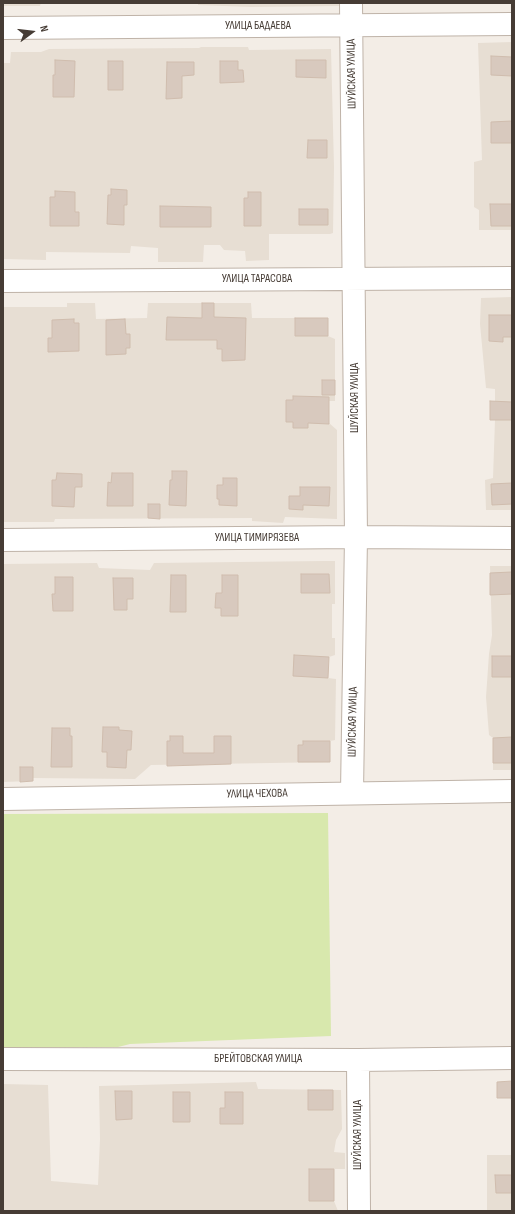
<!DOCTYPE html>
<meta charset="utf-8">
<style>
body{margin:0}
#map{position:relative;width:515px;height:1214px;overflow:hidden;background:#f3ede6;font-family:"Sofia Sans Condensed",sans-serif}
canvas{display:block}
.frame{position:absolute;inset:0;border:4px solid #463c35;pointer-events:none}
.north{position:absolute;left:12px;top:12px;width:40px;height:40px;-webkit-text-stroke:3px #fff;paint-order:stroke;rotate:75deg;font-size:11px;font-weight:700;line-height:16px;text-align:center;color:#463c35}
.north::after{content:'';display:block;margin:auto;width:14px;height:18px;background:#463c35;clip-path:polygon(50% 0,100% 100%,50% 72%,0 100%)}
</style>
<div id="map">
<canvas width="515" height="1214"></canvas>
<div class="frame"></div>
<div class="north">N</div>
</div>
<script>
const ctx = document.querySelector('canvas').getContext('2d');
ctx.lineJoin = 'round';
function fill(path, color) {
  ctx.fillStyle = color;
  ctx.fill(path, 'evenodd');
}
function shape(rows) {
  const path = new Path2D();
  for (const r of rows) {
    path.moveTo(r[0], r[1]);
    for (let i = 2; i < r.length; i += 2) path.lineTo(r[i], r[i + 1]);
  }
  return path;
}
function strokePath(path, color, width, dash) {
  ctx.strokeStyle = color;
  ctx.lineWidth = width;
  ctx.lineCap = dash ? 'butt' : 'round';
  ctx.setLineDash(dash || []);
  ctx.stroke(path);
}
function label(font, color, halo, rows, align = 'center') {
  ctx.font = font + ' "Sofia Sans Condensed",sans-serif';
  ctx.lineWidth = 4;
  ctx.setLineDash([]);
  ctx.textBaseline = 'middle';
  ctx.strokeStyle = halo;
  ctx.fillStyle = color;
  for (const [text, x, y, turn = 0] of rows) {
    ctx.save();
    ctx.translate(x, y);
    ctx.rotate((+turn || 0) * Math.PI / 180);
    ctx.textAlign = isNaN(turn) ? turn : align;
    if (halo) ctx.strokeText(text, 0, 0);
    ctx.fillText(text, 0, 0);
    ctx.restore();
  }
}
fill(shape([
 [3,3,41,3,40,6,3,6],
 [198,3,339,3,340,6,251,7,198,5],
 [512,42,512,230,479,230,479,210,474,207,474,162,482,160,478,43],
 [201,47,248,47,249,50,331,49,334,167,333,233,330,234,269,234,269,260,246,261,245,251,224,250,220,245,204,245,203,262,158,262,158,248,131,246,130,253,46,252,46,260,3,259,3,63,10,63,11,52,41,52,49,49,199,48],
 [512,297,512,510,486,510,485,480,493,478,495,420,490,401,495,401,495,389,486,388,480,324,481,298],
 [67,303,95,303,96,319,147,318,148,303,251,303,252,318,328,318,328,336,335,339,335,401,329,401,329,423,337,430,337,519,285,517,283,523,252,521,252,518,55,519,54,522,3,522,3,307,67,307],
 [324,561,335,561,335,604,332,604,332,638,335,638,335,655,329,657,328,678,336,679,335,740,330,741,330,762,151,765,135,779,33,778,33,781,3,782,3,564,97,563,99,568,150,570,154,563],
 [490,566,512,566,512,770,493,770,493,738,489,735,486,697,489,654,492,635],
 [256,1082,258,1089,341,1090,342,1129,336,1140,334,1152,345,1153,345,1169,334,1169,334,1201,338,1211,3,1211,3,1084,48,1085,51,1181,98,1185,100,1139,99,1086],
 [487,1155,512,1155,512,1211,487,1211]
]), '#e7ded3');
fill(shape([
 [328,813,331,1036,130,1044,118,1047,3,1048,3,814]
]), '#d8e8ad');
const building = shape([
 [491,56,512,57,512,76,491,75,491,56],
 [55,60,75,61,74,97,53,97,53,75,55,75,55,60],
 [296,60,326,60,326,78,296,77,296,60],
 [108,61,123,61,123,90,108,90,108,61],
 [220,61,238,61,238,70,243,70,244,82,220,83,220,61],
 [167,62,194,62,194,75,182,76,182,98,166,99,167,62],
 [512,121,512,143,491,143,491,122,512,121],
 [308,140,327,140,327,158,307,158,308,140],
 [111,189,127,190,127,205,124,205,124,225,107,224,108,195,111,195,111,189],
 [55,191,75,192,75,212,79,212,79,226,50,226,50,197,55,197,55,191],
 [248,192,261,192,261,226,244,226,244,198,248,198,248,192],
 [490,204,512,204,512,226,491,226,490,204],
 [160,206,211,207,211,227,160,227,160,206],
 [299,209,328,209,328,225,299,225,299,209],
 [202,303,214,303,214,317,246,318,245,360,222,361,222,349,217,349,217,340,166,340,167,317,202,318,202,303],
 [489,315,512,315,512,337,503,337,503,342,489,341,489,315],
 [295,318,328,318,328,336,295,336,295,318],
 [74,319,74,323,79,323,79,351,48,352,48,338,52,338,52,320,74,319],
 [125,319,126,334,130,334,130,348,126,348,126,354,106,355,106,320,125,319],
 [322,380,335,380,335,395,322,395,322,380],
 [293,396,329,397,329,424,308,423,308,428,293,428,293,422,286,422,286,400,293,400,293,396],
 [490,401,512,402,512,420,490,420,490,401],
 [172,471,187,471,186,506,169,505,170,480,172,480,172,471],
 [57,473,82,474,82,487,75,487,74,507,52,506,52,480,56,480,57,473],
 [112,473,133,473,133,506,107,506,108,482,111,483,112,473],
 [223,478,237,478,237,506,219,505,219,499,217,499,217,485,223,485,223,478],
 [512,483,512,504,492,505,491,484,512,483],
 [300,487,330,487,329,506,303,505,303,510,289,509,289,496,300,496,300,487],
 [148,504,160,504,160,519,148,518,148,504],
 [512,572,512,594,490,595,490,573,512,572],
 [301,574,329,574,330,593,301,593,301,574],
 [171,575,186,575,186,612,170,612,171,575],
 [222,575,238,575,238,616,221,616,221,608,215,608,216,593,222,593,222,575],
 [55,577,73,577,73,611,53,611,52,594,55,594,55,577],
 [113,578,133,578,133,599,127,599,127,610,114,610,113,578],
 [294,655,329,657,328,678,293,676,294,655],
 [492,656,512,656,512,677,492,677,492,656],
 [103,727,119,727,119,730,132,731,131,750,127,750,126,768,107,767,107,752,102,752,103,727],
 [52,728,70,728,70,736,72,736,72,767,51,767,52,728],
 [170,736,183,736,183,753,214,753,214,736,231,736,231,764,167,766,167,741,170,741,170,736],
 [512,737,512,763,493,763,493,738,512,737],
 [303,741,330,741,330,762,298,762,298,745,303,745,303,741],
 [20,767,33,767,33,781,20,782,20,767],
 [512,1081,512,1098,497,1098,497,1082,512,1081],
 [308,1090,333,1090,333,1110,308,1110,308,1090],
 [115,1091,132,1091,132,1119,116,1120,115,1091],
 [173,1092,190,1092,190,1122,173,1122,173,1092],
 [225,1092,243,1092,243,1124,220,1124,220,1108,225,1108,225,1092],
 [309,1169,334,1169,334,1201,309,1201,309,1169],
 [495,1175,512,1175,512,1193,496,1193,495,1175]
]);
fill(building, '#d8c9be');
strokePath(building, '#d0bdae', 1);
const minor = shape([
 [351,3,356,537,352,792],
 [3,28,512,24],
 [3,281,512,278],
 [3,540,356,537,512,538],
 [3,799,512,791],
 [3,1059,358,1060,512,1058],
 [358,1060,359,1211]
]);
strokePath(minor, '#bfb3a8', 24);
strokePath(minor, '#fff', 22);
label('12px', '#463c35', '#fff', [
 ["УЛИЦА БАДАЕВА",258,26],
 ["ШУЙСКАЯ УЛИЦА",352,74,-91],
 ["УЛИЦА ТАРАСОВА",257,279],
 ["ШУЙСКАЯ УЛИЦА",355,398,-90],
 ["УЛИЦА ТИМИРЯЗЕВА",257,538],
 ["ШУЙСКАЯ УЛИЦА",353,722,-89],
 ["УЛИЦА ЧЕХОВА",257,794,-1],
 ["БРЕЙТОВСКАЯ УЛИЦА",258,1059],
 ["ШУЙСКАЯ УЛИЦА",358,1135,-90]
]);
</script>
